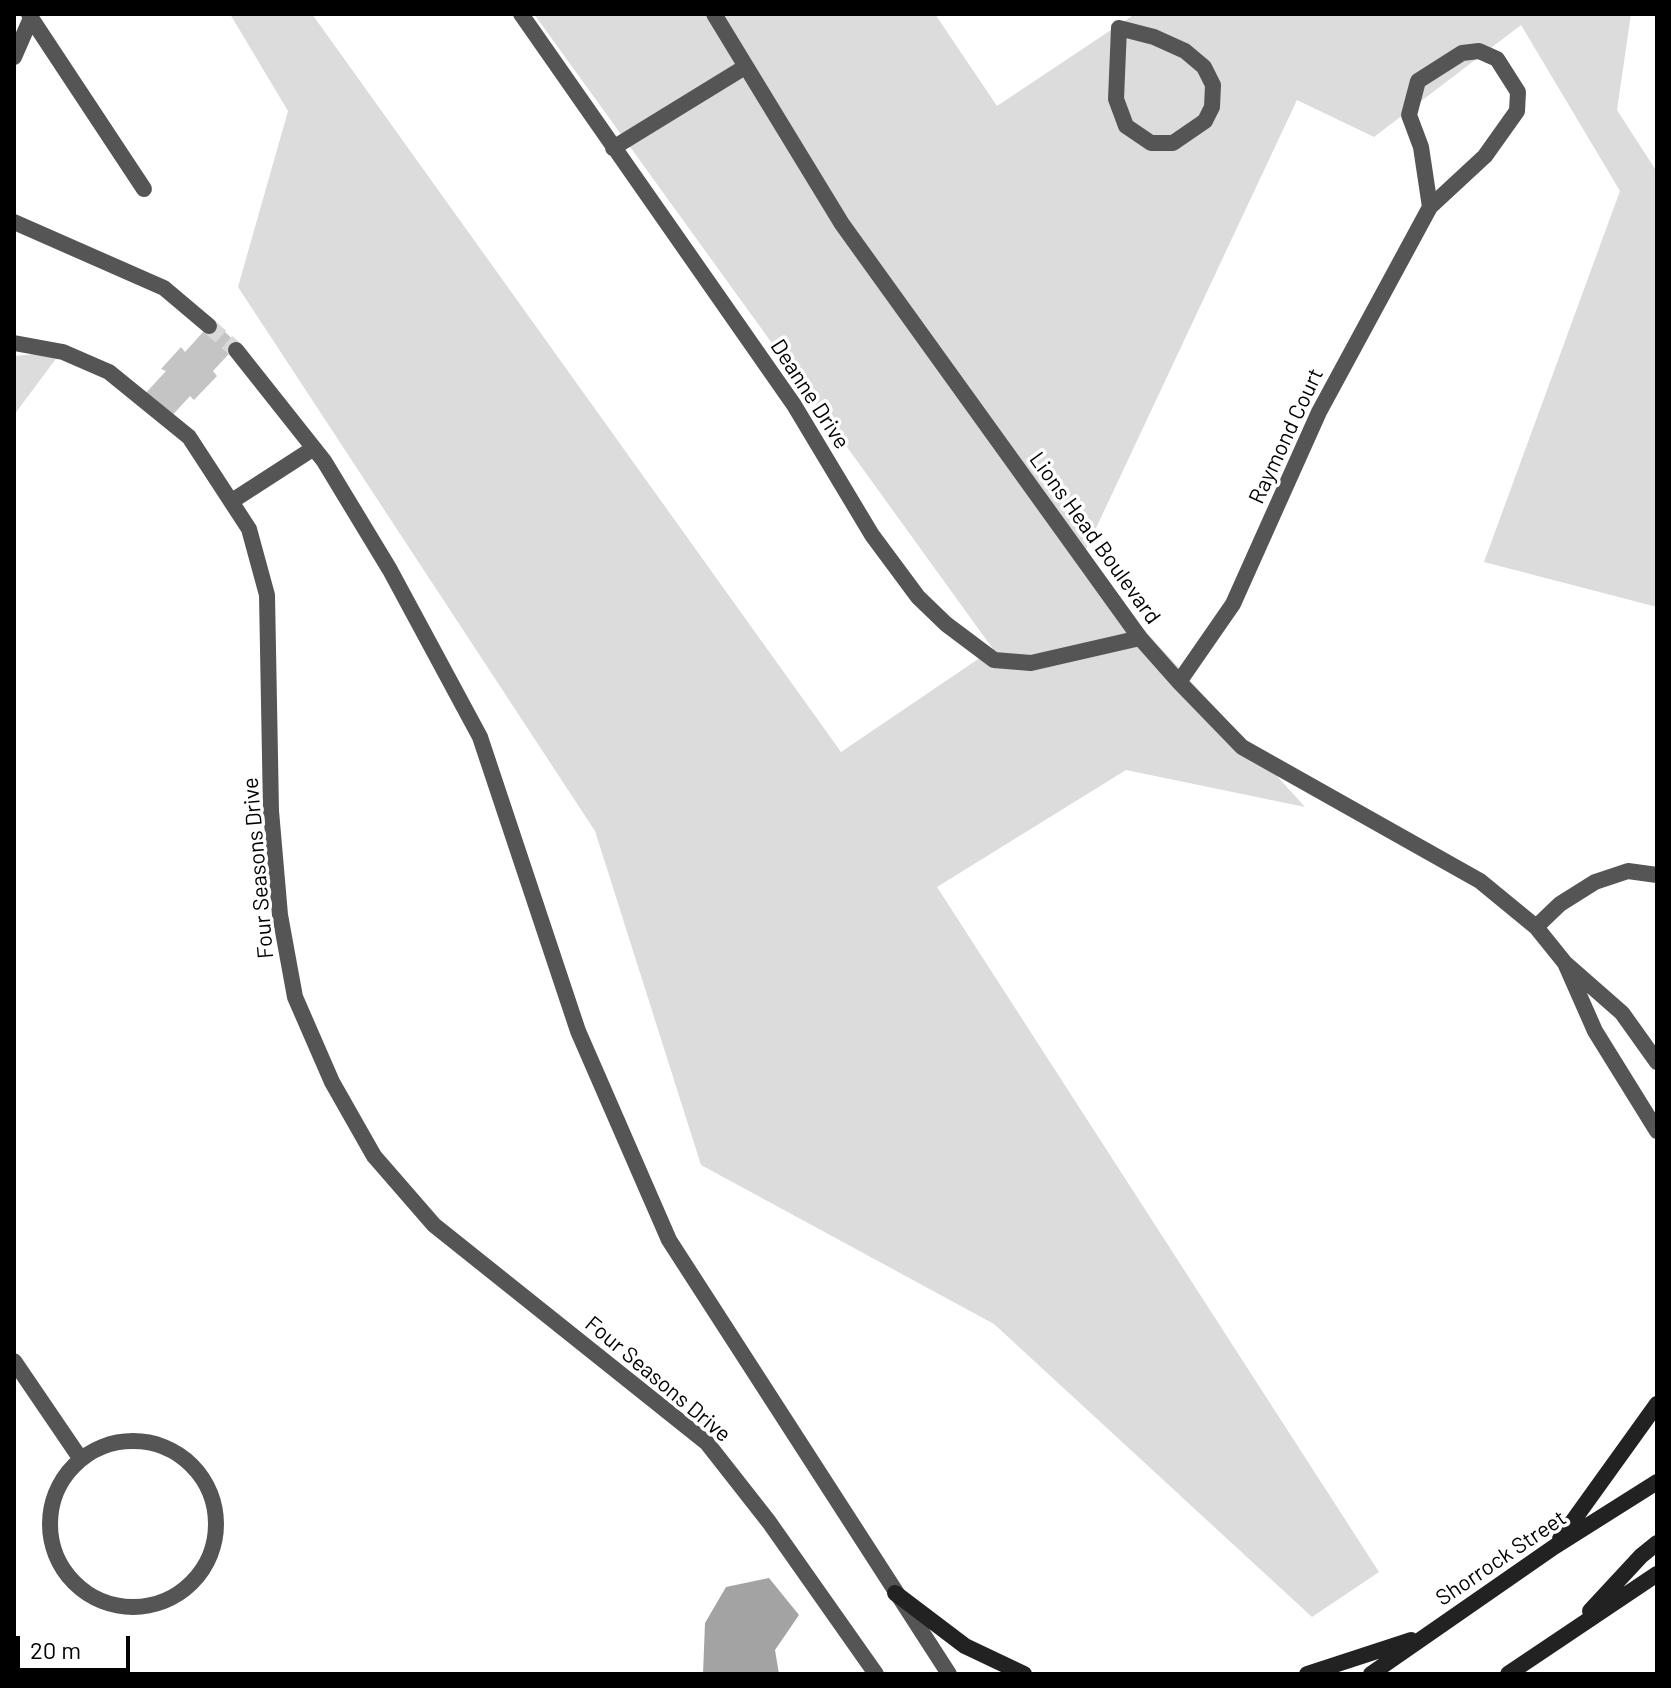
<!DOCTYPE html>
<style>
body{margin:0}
#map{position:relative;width:1671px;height:1688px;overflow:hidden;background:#fff;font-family:Barlow,sans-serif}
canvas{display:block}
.frame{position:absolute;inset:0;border:16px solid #000;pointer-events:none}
.scale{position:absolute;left:16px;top:1636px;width:114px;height:36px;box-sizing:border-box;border:4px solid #000;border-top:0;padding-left:10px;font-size:24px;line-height:28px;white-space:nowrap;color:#000;-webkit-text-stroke:6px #fff;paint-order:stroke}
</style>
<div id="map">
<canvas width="1671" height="1688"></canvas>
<div class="frame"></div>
<div class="scale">20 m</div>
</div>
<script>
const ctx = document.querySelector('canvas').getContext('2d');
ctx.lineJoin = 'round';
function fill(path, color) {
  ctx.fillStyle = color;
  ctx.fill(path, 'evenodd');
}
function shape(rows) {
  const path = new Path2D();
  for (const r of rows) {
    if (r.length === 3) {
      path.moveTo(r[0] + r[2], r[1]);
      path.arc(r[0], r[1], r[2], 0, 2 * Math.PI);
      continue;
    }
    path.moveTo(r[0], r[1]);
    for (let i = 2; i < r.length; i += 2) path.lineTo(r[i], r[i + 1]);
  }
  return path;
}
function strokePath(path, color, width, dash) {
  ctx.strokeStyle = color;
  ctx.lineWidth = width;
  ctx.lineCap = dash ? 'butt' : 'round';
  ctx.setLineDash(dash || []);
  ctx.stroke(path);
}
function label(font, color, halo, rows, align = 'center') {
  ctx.font = font + ' Barlow,sans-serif';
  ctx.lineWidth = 7;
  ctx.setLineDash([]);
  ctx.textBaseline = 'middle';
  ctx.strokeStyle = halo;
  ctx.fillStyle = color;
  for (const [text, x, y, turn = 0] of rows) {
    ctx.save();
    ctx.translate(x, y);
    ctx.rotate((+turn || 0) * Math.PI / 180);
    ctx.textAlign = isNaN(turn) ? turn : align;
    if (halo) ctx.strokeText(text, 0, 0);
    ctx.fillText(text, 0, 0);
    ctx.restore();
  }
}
fill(shape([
 [230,14,312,14,841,752,993,649,534,14,935,14,997,106,1135,14,1631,14,1617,110,1657,172,1657,607,1484,562,1620,191,1521,25,1374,137,1297,100,1081,560,1305,807,1126,770,937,887,1379,1572,1312,1617,994,1324,701,1165,595,831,238,287,288,111],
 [61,352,14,415,14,356]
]), '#dcdcdc');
fill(shape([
 [769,1578,799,1615,775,1650,779,1674,703,1674,705,1623,726,1587]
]), '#a3a3a3');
fill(shape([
 [213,321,238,344,213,371,217,376,194,400,190,396,169,419,143,396,166,371,161,369,181,347,185,352]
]), '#c4c4c4');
strokePath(shape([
 [209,326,236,350]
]), '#d9d9d9', 16, [16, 8]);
strokePath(shape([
 [31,18,144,189],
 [14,57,31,18,29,14]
]), '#555', 16);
strokePath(shape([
 [521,14,794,405,872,535,918,597,946,624,994,660,1031,663,1140,638],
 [714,14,842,224,1140,638,1179,682,1242,747,1480,881,1536,927,1565,963],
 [1119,28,1154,37,1185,51,1204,67,1213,85,1212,107,1205,121,1173,143,1151,143,1126,126,1116,99,1119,28],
 [1479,51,1497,59,1518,92,1517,111,1485,156,1430,207,1421,147,1409,115,1418,81,1462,53,1479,51],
 [613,148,745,67],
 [14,222,164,288,209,326],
 [14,343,63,352,109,372,189,437,249,529,267,595,271,811,280,915,295,997,332,1082,374,1156,434,1225,707,1443,769,1522,876,1674],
 [236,350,324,461,390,570,480,737,578,1031,669,1240,949,1674],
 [232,501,314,448],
 [1179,682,1233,604,1319,412,1430,207],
 [1536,927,1560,904,1595,882,1628,871,1657,875],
 [1657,1062,1622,1013,1565,963,1595,1031,1657,1131],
 [14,1361,80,1458],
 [133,1524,83]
]), '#555', 16);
strokePath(shape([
 [1560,1539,1657,1404],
 [895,1593,965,1646,1024,1674],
 [1590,1611,1641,1556,1657,1543],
 [1307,1674,1411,1640],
 [1371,1674,1554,1547,1657,1482],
 [1508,1674,1657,1574]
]), '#222', 16);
label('22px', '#000', '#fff', [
 ["Deanne Drive",810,394,57],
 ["Raymond Court",1286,436,-65],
 ["Lions Head Boulevard",1095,538,54],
 ["Four Seasons Drive",258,868,-95],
 ["Four Seasons Drive",658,1379,40],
 ["Shorrock Street",1501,1558,-34]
]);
</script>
